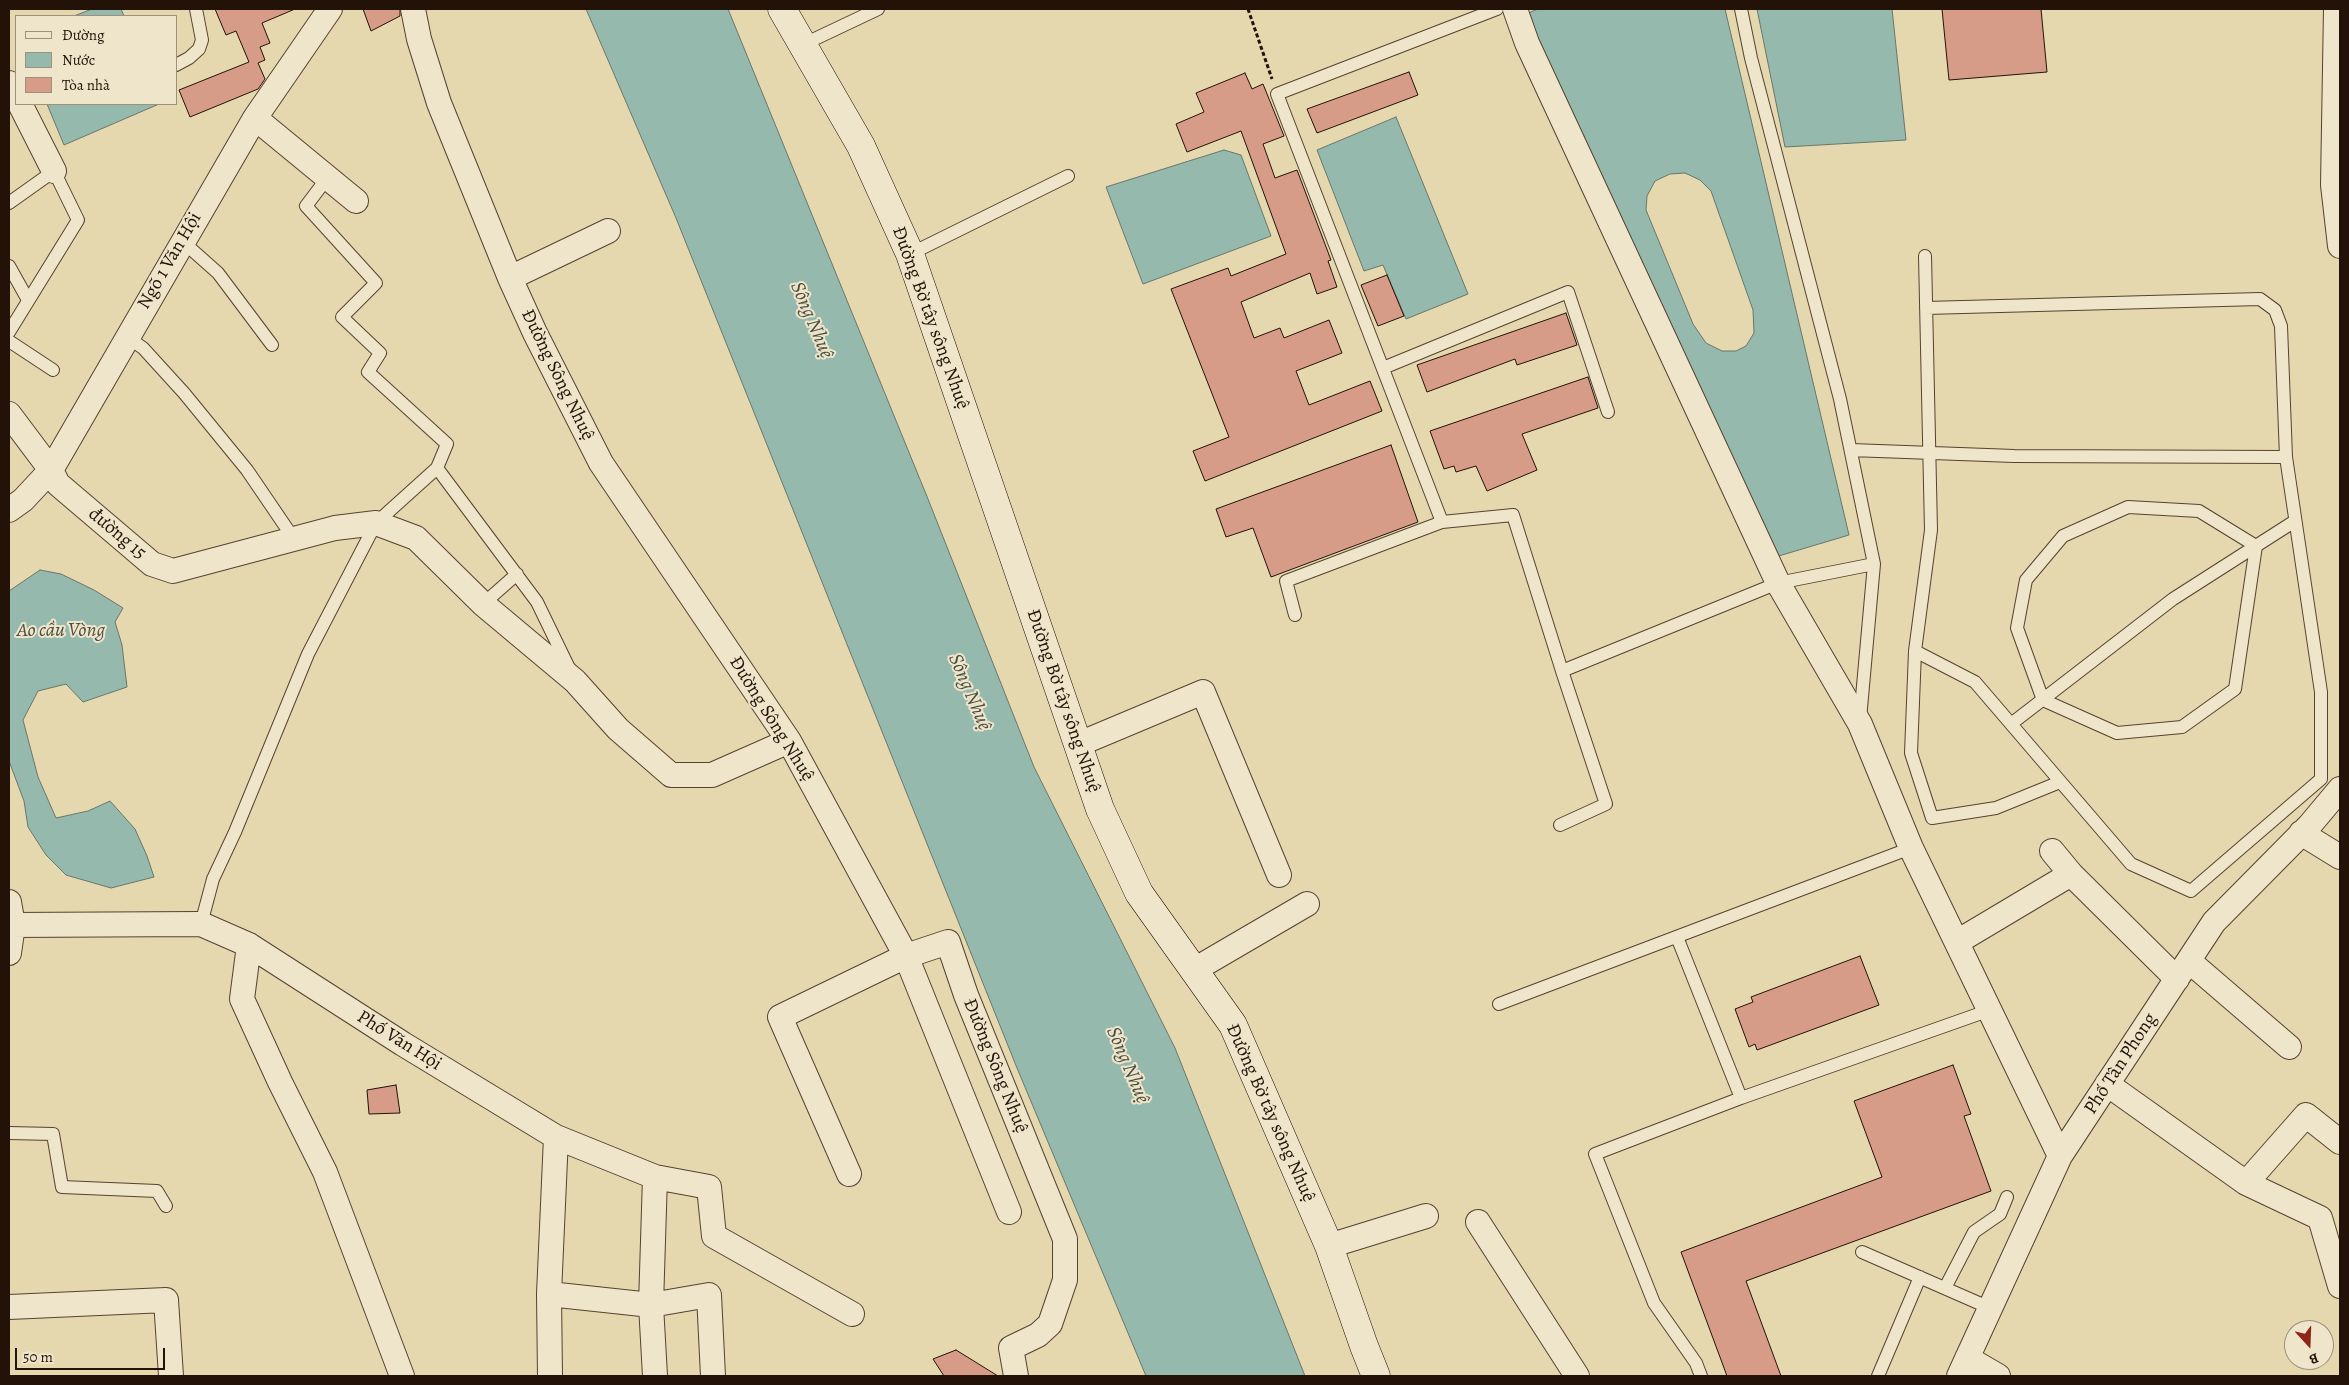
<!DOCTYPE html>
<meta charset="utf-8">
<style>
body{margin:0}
#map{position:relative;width:2349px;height:1385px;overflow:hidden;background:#e5d7ae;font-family:Alegreya,serif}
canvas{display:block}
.frame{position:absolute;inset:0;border:10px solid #231207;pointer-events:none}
.legend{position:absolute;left:15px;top:15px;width:162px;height:90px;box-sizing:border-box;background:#eee5ca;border:1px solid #9d917c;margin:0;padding:6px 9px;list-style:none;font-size:15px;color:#231207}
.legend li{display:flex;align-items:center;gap:10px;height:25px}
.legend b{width:25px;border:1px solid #9d917c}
.north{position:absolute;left:2284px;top:1320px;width:50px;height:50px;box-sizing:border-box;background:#eee5ca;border:1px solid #9d917c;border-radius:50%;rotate:160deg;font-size:14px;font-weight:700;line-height:20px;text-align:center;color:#231207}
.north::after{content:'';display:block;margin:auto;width:18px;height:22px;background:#8f2418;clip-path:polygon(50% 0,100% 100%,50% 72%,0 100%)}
.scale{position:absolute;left:15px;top:1348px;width:150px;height:22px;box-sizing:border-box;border:2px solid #231207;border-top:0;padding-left:6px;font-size:15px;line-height:18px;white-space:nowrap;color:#231207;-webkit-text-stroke:4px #eee5ca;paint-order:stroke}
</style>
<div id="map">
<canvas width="2349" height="1385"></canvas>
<div class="frame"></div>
<ul class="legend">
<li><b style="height:6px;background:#eee5ca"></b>Đường</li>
<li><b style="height:14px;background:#96b9ad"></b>Nước</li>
<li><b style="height:14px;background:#d79c88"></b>Tòa nhà</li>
</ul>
<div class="north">B</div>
<div class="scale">50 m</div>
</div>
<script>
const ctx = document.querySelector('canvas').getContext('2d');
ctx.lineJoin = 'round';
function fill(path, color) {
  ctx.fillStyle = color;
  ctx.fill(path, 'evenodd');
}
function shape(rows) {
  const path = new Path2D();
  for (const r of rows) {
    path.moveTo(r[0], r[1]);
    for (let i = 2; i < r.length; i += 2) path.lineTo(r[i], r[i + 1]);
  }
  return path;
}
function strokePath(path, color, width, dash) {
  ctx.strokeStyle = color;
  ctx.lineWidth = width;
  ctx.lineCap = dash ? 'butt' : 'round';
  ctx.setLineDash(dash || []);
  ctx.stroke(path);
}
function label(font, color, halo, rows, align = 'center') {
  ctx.font = font + ' Alegreya,serif';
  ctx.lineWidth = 4;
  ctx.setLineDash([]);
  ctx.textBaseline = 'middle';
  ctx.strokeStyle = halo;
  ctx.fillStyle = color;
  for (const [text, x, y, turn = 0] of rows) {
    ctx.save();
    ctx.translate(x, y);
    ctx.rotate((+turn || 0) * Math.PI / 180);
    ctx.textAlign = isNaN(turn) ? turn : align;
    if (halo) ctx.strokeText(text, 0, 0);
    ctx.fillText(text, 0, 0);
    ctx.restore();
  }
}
const water = shape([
 [92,9,121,9,124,16,74,16,92,9],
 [586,9,728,9,928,499,1034,767,1175,1048,1305,1376,1146,1376,1017,1068,676,218,586,9],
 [1538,9,1725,9,1849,535,1772,558,1526,14,1538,9],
 [1685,173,1700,180,1711,191,1753,310,1754,333,1746,346,1736,351,1722,351,1706,343,1693,324,1646,210,1647,196,1655,181,1670,174,1685,173],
 [1757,9,1892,9,1906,140,1785,147,1757,9],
 [47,104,159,104,64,145,47,104],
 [1396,117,1468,294,1406,319,1383,265,1364,271,1317,150,1396,117],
 [1224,150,1241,155,1271,236,1143,284,1106,187,1224,150],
 [40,570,61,574,94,590,123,608,115,622,122,645,127,687,83,702,66,684,38,691,23,720,38,777,56,818,88,811,110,801,135,829,147,856,154,877,111,888,66,875,46,855,28,827,24,801,9,761,9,591,40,570]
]);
fill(water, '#96b9ad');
strokePath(water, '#68766b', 1);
const building = shape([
 [215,9,295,9,262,23,270,43,260,47,265,60,258,63,265,79,258,89,190,117,179,90,249,62,236,31,226,35,215,9],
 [363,9,400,9,400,16,371,31,363,9],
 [1942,9,2041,9,2047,72,1949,80,1942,9],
 [1409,72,1418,95,1317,133,1307,109,1409,72],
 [1245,73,1252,89,1263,84,1284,136,1263,144,1275,178,1297,170,1331,260,1328,261,1337,287,1317,294,1310,273,1241,302,1254,338,1280,328,1284,338,1329,320,1342,353,1296,371,1309,405,1370,381,1382,411,1205,481,1193,451,1229,437,1171,289,1228,268,1231,276,1286,254,1241,131,1187,152,1176,124,1204,112,1196,93,1245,73],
 [1387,275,1404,316,1378,326,1361,285,1387,275],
 [1566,313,1577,345,1517,365,1515,359,1427,392,1417,365,1566,313],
 [1588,377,1598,408,1522,434,1537,470,1487,491,1476,466,1456,472,1454,466,1444,469,1430,431,1588,377],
 [1391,445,1418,522,1271,577,1253,528,1226,537,1216,509,1391,445],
 [1860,956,1879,1005,1757,1050,1755,1044,1749,1047,1735,1009,1753,1002,1751,997,1860,956],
 [1953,1065,1971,1114,1964,1116,1991,1191,1746,1281,1781,1376,1727,1376,1681,1252,1882,1177,1854,1101,1953,1065],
 [396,1085,400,1113,369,1114,367,1090,396,1085],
 [956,1350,998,1376,944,1376,933,1359,956,1350]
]);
fill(building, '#d79c88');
strokePath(building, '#231207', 1);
const lane = shape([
 [1741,9,1751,58,1840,399,1874,564,1860,719],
 [802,45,878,9],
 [176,65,189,58,199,49,202,40,196,9],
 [9,203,54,171,78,220,9,332],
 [182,241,218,273,272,345],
 [910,254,1068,176],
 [1925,256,1931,530,1915,651,1911,753,1932,818,1996,808,2060,782],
 [9,266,28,300],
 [1926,308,2260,299,2275,310,2281,326,2286,457],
 [127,337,143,348,184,393,247,470,294,539],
 [9,341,53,370],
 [1383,368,1568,292,1608,412],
 [1851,450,2014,456,2286,457,2321,692,2321,779,2191,891,2131,864,1975,682,1915,651],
 [437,468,537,602,570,670],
 [2128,507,2199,511,2256,546,2235,689,2182,727,2117,733,2043,700,2017,628,2026,580,2063,536,2128,507],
 [1442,522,1277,94,1497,9],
 [483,604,517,574],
 [1295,615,1286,581,1442,522,1513,515,1562,671],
 [2011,724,2173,599,2295,521],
 [1560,825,1606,804,1562,671,1778,583,1874,564],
 [201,924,213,879,235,832,308,654,376,523,437,468,447,444,368,372,380,353,342,317,376,283,306,206,328,177],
 [1677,937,1741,1098],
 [1499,1004,1911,848],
 [9,1133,53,1134,62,1187,157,1191,166,1206],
 [1862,1252,1990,1308],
 [1945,1288,1974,1232,2000,1214,2007,1197],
 [1701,1376,1696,1363,1654,1303,1595,1154,1741,1098,1990,1010],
 [1878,1376,1920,1277]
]);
const street = shape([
 [413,9,419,39,439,103,510,278,535,333,601,463,789,741,906,956,1009,1212],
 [1515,9,1527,43,1778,583,1860,724,1911,848,2060,1156],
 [2336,9,2333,185,2340,246],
 [9,83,16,97],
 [20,104,54,171],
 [255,118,356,201],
 [510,278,608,231],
 [9,414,51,470,58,484,152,564,173,571,335,528,376,523,416,538,483,604,575,681,618,729,671,775,712,775,789,741],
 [9,510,23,500,51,470,255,118,330,9],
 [1079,744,1203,692,1279,875],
 [2301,833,2340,857],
 [2052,851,2071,874,2177,979],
 [9,902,13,925,9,953],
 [9,925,201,924,249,945,403,1044,556,1137,549,1294,550,1376],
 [1957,942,2071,874],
 [249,945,242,999,280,1082,325,1172,402,1376],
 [2189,961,2289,1047],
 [1194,970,1307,904],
 [2107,1084,2246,1183,2320,1218,2340,1286],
 [556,1137,655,1177,709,1187,714,1236,852,1314],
 [849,1174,780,1017,906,956,948,942,966,995,1065,1239,1065,1280,1050,1324,1038,1335,1011,1348,1016,1376],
 [655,1177,651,1305,655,1376],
 [2246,1183,2306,1115,2340,1142],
 [1478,1222,1577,1376],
 [1329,1246,1426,1216],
 [549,1294,651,1305,709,1295,713,1376],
 [9,1307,166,1300,171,1376],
 [1967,1358,1998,1376],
 [1959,1376,2060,1156,2214,922,2309,826,2340,789]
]);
const secondary = shape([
 [782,9,861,146,910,254,1100,809,1139,893,1233,1025,1329,1246,1364,1346,1376,1376]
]);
strokePath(lane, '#544331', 14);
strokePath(street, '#544331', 26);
strokePath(secondary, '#231207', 29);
strokePath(shape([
 [1248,9,1272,79]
]), '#231207', 3, [4, 2.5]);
strokePath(lane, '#eee5ca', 12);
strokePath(street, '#eee5ca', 24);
strokePath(secondary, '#eee5ca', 28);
label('19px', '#231207', '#eee5ca', [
 ["Ngõ 1 Văn Hội",170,261,-60],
 ["Đường Bờ tây sông Nhuệ",930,318,70],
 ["Đường Sông Nhuệ",557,375,64],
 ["đường 15",117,534,40],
 ["Đường Bờ tây sông Nhuệ",1063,701,71],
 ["Đường Sông Nhuệ",771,719,58],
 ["Phố Văn Hội",399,1041,32],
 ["Phố Tân Phong",2121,1064,-57],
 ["Đường Sông Nhuệ",995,1066,68],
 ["Đường Bờ tây sông Nhuệ",1270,1113,66]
]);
label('italic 20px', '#4b4c41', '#eee5ca', [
 ["Sông Nhuệ",811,320,67],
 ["Ao cầu Vòng",61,631],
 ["Sông Nhuệ",969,692,67],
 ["Sông Nhuệ",1127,1065,67]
]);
</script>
